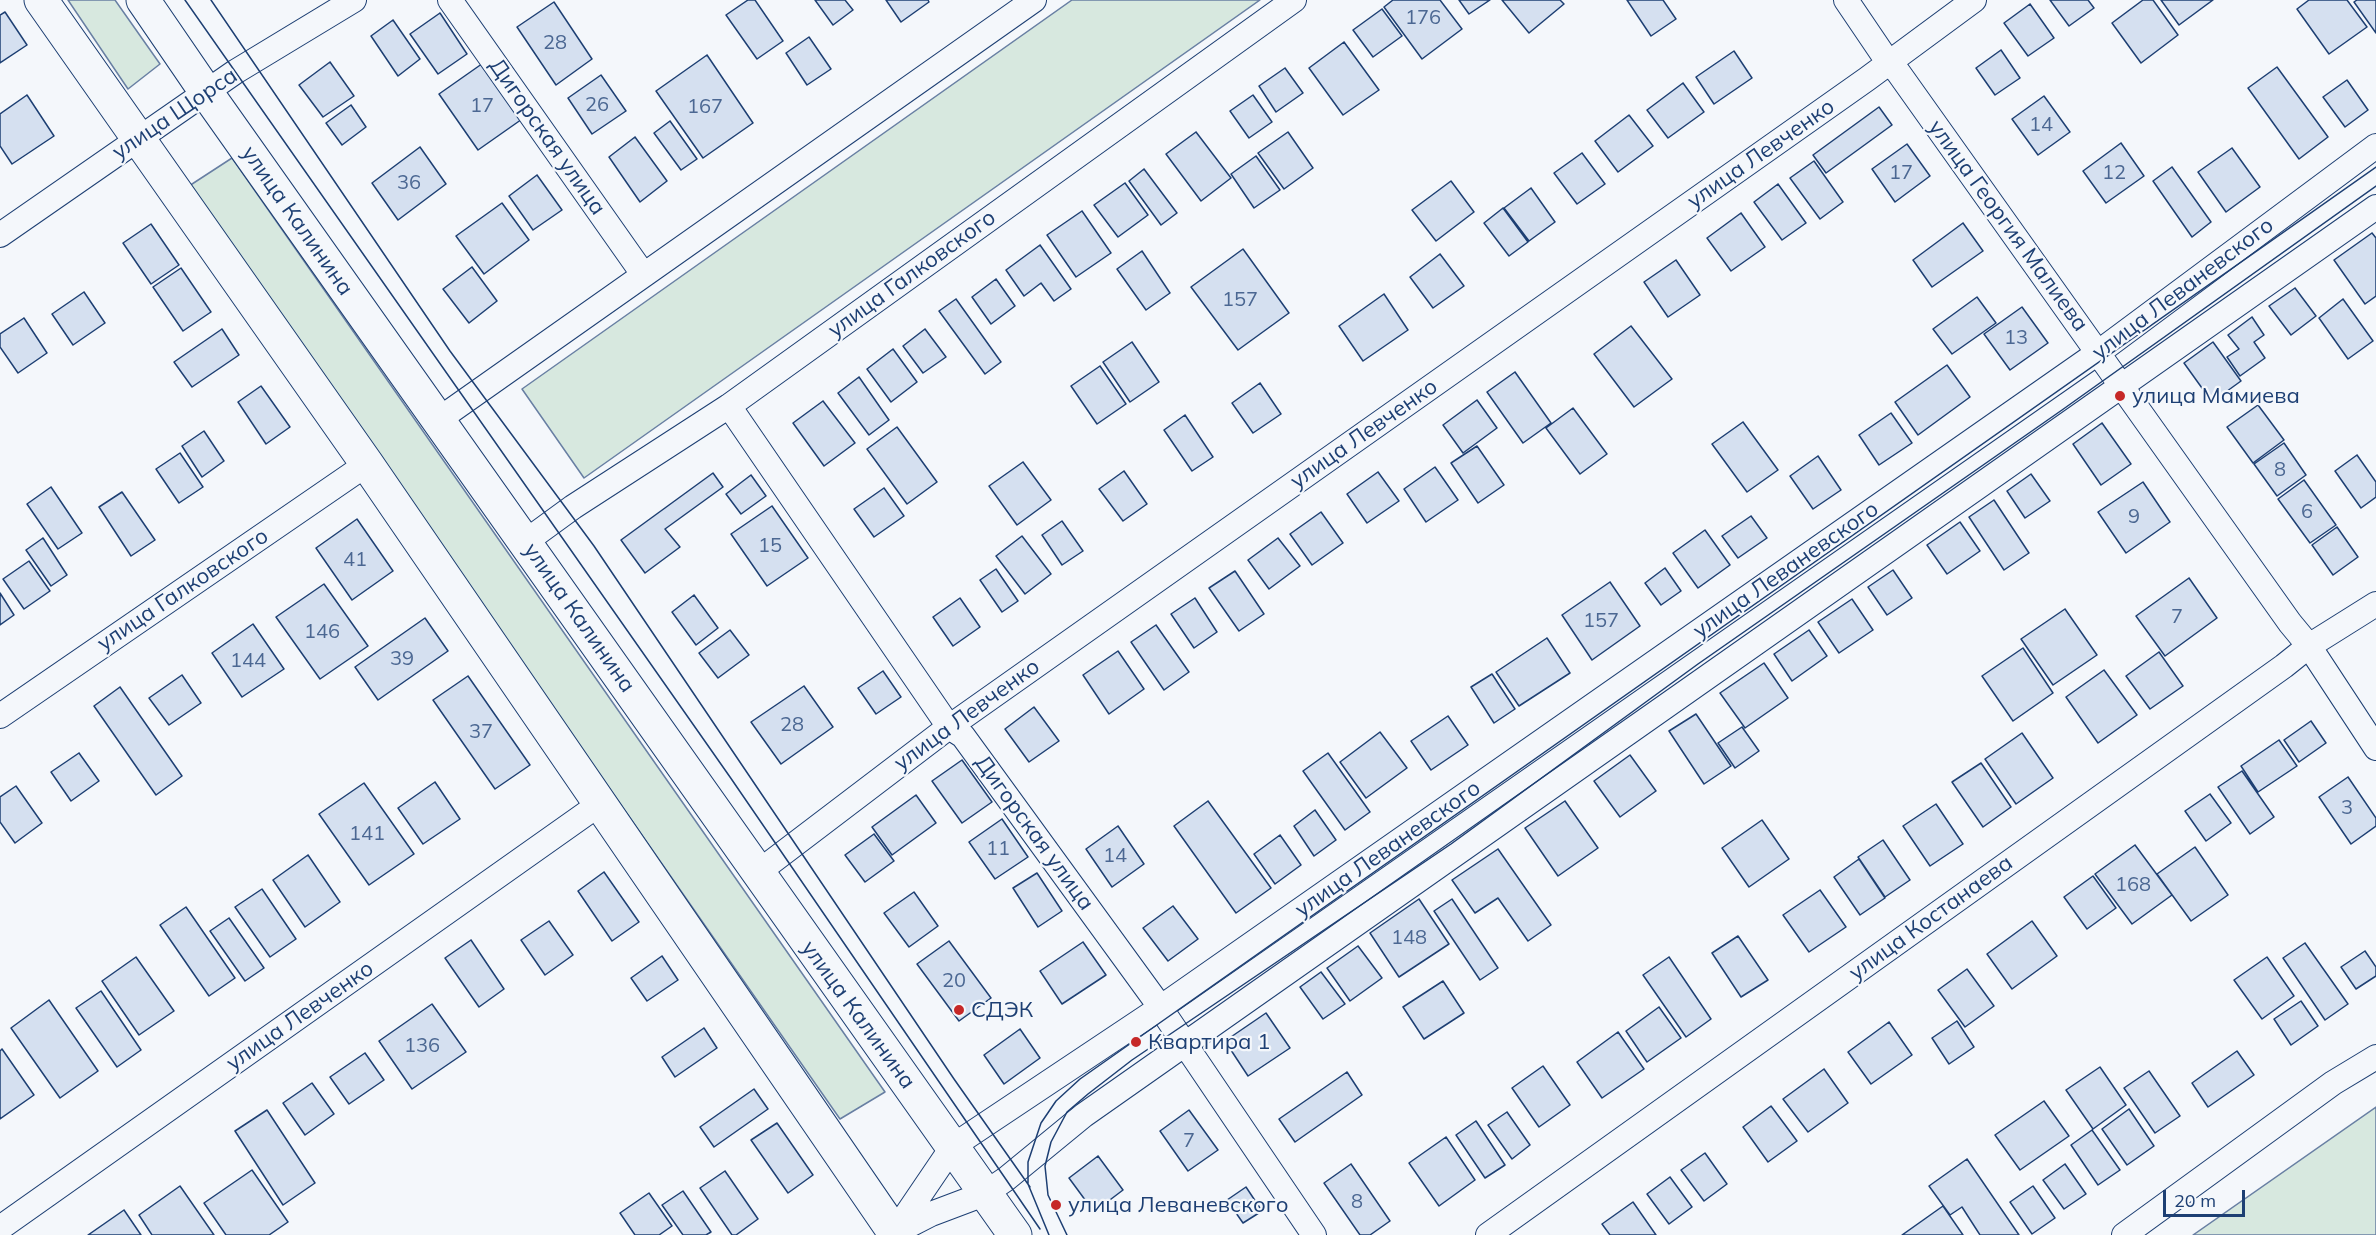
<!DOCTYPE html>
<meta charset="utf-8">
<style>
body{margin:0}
#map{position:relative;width:2376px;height:1235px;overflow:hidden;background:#f4f7fb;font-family:Mulish,sans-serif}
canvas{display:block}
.scale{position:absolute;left:2163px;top:1190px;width:82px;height:27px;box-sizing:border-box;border:3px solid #1d3f73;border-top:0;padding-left:8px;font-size:18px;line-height:21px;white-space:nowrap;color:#1d3f73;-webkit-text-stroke:4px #f4f7fb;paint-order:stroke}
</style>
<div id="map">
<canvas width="2376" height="1235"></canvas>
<div class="scale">20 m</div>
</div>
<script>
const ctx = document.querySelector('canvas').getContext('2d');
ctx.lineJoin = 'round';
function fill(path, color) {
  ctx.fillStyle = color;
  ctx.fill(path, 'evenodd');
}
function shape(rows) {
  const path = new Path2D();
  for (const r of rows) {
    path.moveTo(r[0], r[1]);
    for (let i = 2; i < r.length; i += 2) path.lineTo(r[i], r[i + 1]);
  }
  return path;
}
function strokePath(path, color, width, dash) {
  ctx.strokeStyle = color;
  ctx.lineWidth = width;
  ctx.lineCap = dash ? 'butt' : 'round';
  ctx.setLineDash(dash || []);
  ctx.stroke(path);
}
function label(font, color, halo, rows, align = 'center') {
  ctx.font = font + ' Mulish,sans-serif';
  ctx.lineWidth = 4.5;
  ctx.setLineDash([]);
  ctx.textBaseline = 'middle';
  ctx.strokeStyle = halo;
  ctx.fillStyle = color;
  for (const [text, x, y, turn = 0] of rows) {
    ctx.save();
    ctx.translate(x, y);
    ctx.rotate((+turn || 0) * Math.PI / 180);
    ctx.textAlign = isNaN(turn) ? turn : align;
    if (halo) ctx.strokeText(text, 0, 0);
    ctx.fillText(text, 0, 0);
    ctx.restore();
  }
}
const green = shape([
 [68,0,115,0,160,64,128,89,68,0],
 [1072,0,1260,0,584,478,522,389,1072,0],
 [232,158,885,1092,840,1119,189,186,232,158],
 [2376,1107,2376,1235,2193,1235,2376,1107]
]);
fill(green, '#d7e8df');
strokePath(green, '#687fa3', 1.5);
const building = shape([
 [748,0,755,0,783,41,757,59,726,15,748,0],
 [815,0,845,0,853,10,833,25,815,0],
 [886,0,928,0,929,2,901,22,886,0],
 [1393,0,1440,0,1462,29,1422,59,1384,7,1393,0],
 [1459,0,1490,0,1469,14,1459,0],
 [1502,0,1560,0,1564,4,1529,33,1502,0],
 [1627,0,1663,0,1676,19,1651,36,1627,0],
 [2050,0,2088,0,2094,8,2069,26,2050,0],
 [2143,0,2153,0,2178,35,2141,63,2112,23,2143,0],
 [2161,0,2213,0,2179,25,2161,0],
 [2309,0,2347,0,2367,27,2329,54,2297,9,2309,0],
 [2357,0,2376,0,2376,33,2354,2,2357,0],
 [554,2,592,59,556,85,517,27,554,2],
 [2030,4,2054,38,2028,56,2004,23,2030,4],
 [1382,9,1402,36,1373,57,1353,30,1382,9],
 [5,12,27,45,0,63,0,15,5,12],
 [440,13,467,54,438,74,410,34,440,13],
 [393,20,420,59,398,76,371,36,393,20],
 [809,37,831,69,807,85,786,53,809,37],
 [1344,42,1379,90,1343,115,1309,68,1344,42],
 [2001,50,2020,78,1995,95,1976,68,2001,50],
 [1734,51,1752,78,1714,104,1696,77,1734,51],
 [707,55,753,123,703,158,656,91,707,55],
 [486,61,525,117,478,150,439,94,486,61],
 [330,62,354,96,323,117,299,85,330,62],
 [2277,67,2328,137,2299,159,2248,88,2277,67],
 [1285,68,1303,93,1276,112,1259,86,1285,68],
 [601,75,626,111,592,134,568,98,601,75],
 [2347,80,2368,110,2345,127,2323,97,2347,80],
 [1683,83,1704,112,1668,138,1647,110,1683,83],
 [27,95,54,136,12,164,0,146,0,114,27,95],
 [1253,95,1272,122,1249,138,1230,111,1253,95],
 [2044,96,2070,132,2038,155,2012,119,2044,96],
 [351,105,366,127,342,145,326,123,351,105],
 [1879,107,1892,125,1826,173,1813,155,1879,107],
 [1629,115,1653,146,1618,172,1595,141,1629,115],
 [670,121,697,159,681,170,654,133,670,121],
 [1196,132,1231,178,1201,201,1166,154,1196,132],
 [1288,132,1313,168,1284,189,1258,153,1288,132],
 [635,137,667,181,640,202,609,157,635,137],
 [2121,143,2144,176,2106,203,2083,171,2121,143],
 [1907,144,1930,176,1895,202,1872,169,1907,144],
 [420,147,446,184,398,220,372,183,420,147],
 [2232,148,2260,187,2226,212,2198,172,2232,148],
 [1582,153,1605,184,1577,204,1554,173,1582,153],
 [1256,156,1280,190,1254,208,1231,174,1256,156],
 [1814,161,1843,202,1820,219,1790,178,1814,161],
 [2172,167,2211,222,2192,237,2153,181,2172,167],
 [1144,169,1177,213,1161,225,1129,181,1144,169],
 [537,175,562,210,533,230,509,196,537,175],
 [1451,181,1474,212,1436,241,1412,210,1451,181],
 [1125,183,1148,215,1118,237,1094,205,1125,183],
 [1778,184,1806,223,1782,240,1754,202,1778,184],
 [1531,188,1555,222,1529,241,1504,208,1531,188],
 [502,203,529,240,484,274,456,236,502,203],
 [1503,208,1528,242,1509,256,1484,223,1503,208],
 [1082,211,1111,253,1076,277,1047,235,1082,211],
 [1741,213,1765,247,1731,271,1707,238,1741,213],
 [1963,223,1983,251,1932,287,1913,260,1963,223],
 [151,224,179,265,151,284,123,243,151,224],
 [2372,233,2376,238,2376,296,2365,304,2334,260,2372,233],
 [1040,245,1071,289,1054,301,1041,283,1024,296,1006,270,1040,245],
 [1243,249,1289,313,1238,350,1191,287,1243,249],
 [1142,251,1170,293,1146,310,1117,269,1142,251],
 [1440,254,1464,286,1433,308,1410,277,1440,254],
 [1676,260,1700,295,1668,317,1644,282,1676,260],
 [472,267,497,301,469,323,443,289,472,267],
 [181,268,211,312,183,331,153,287,181,268],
 [996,279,1015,306,991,324,972,297,996,279],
 [2295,288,2316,316,2291,335,2269,306,2295,288],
 [84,292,105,323,73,345,52,314,84,292],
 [1384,294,1408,330,1363,361,1339,326,1384,294],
 [1977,297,1996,323,1952,354,1933,329,1977,297],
 [956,299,1001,362,985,374,939,311,956,299],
 [2343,299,2373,341,2348,359,2319,318,2343,299],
 [2022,307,2048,343,2010,370,1984,334,2022,307],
 [2252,317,2264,335,2254,342,2265,358,2240,376,2227,357,2239,349,2228,335,2252,317],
 [24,318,47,353,18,373,0,347,0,334,24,318],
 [1631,326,1672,379,1634,407,1594,354,1631,326],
 [222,329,239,355,192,387,174,362,222,329],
 [925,329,946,357,923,373,903,346,925,329],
 [1132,342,1159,382,1130,402,1103,362,1132,342],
 [2213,342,2241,381,2212,402,2184,363,2213,342],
 [893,349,917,382,891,402,867,369,893,349],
 [1947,365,1970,397,1918,435,1895,402,1947,365],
 [1100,366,1126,404,1097,424,1071,386,1100,366],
 [1515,372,1551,423,1523,443,1487,392,1515,372],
 [859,377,889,420,869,435,838,393,859,377],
 [1260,383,1281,414,1253,433,1232,403,1260,383],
 [261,386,290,427,266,444,238,402,261,386],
 [1477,400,1497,428,1463,453,1443,425,1477,400],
 [823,401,855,443,824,466,793,423,823,401],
 [2258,405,2284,440,2253,463,2227,427,2258,405],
 [1573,408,1607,454,1580,474,1546,428,1573,408],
 [1891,413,1912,443,1879,465,1859,435,1891,413],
 [1185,415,1213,457,1192,471,1164,430,1185,415],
 [1743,422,1778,470,1747,492,1712,444,1743,422],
 [2102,423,2131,464,2101,485,2073,444,2102,423],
 [897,427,937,482,907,504,867,449,897,427],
 [204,431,224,461,202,477,182,446,204,431],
 [2284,443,2306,475,2277,496,2254,464,2284,443],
 [1477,446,1504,485,1478,503,1451,463,1477,446],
 [180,453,203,487,179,503,156,469,180,453],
 [2357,455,2376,482,2376,497,2361,508,2335,471,2357,455],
 [1818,456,1841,490,1813,509,1790,476,1818,456],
 [1023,462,1051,500,1017,525,989,486,1023,462],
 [1435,467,1458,500,1426,522,1404,489,1435,467],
 [1124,471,1147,504,1123,521,1099,489,1124,471],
 [1378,472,1399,501,1367,523,1347,494,1378,472],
 [713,473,723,487,665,529,680,547,645,573,621,540,713,473],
 [2031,474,2050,501,2025,518,2007,491,2031,474],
 [751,475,766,496,741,514,726,494,751,475],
 [2304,480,2336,525,2310,543,2278,499,2304,480],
 [2143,482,2170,522,2126,553,2098,512,2143,482],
 [51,487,82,533,58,549,27,504,51,487],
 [884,488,904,516,874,537,854,509,884,488],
 [122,492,155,540,131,556,99,507,122,492],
 [1994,500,2029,553,2004,570,1969,517,1994,500],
 [772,506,808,558,767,586,731,534,772,506],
 [1321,512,1343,543,1312,565,1290,534,1321,512],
 [1751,516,1767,538,1738,558,1722,536,1751,516],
 [357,519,393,571,352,600,316,548,357,519],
 [1062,521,1083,551,1062,565,1042,535,1062,521],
 [1960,522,1980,551,1947,574,1927,545,1960,522],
 [2337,527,2358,557,2333,575,2312,545,2337,527],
 [1705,530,1730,565,1698,588,1673,553,1705,530],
 [1022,536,1051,574,1025,594,996,556,1022,536],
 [43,538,67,575,51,586,26,550,43,538],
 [1278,538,1300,566,1269,589,1248,560,1278,538],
 [29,561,50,591,24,609,3,579,29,561],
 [1665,568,1681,591,1661,605,1645,583,1665,568],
 [996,569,1018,601,1002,612,980,580,996,569],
 [1893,570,1912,598,1887,615,1868,587,1893,570],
 [1235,571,1264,614,1239,631,1209,588,1235,571],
 [2189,578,2217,618,2165,656,2136,616,2189,578],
 [1610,582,1640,626,1592,660,1562,615,1610,582],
 [324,584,368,646,320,679,276,617,324,584],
 [0,593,14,615,0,625,0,593],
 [694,595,718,628,696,645,672,612,694,595],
 [960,598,980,627,953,646,933,617,960,598],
 [1195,598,1217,632,1194,648,1171,614,1195,598],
 [1852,599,1873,630,1839,653,1818,622,1852,599],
 [2065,609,2097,655,2053,685,2021,639,2065,609],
 [425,618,448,651,378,700,355,667,425,618],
 [253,624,284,669,242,697,212,653,253,624],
 [1156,625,1189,672,1164,690,1131,642,1156,625],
 [730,630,749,655,718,678,699,653,730,630],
 [1809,630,1827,656,1792,681,1774,654,1809,630],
 [1547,638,1570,673,1519,706,1496,672,1547,638],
 [2023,648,2053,693,2013,721,1982,676,2023,648],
 [1118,651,1144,689,1109,714,1083,675,1118,651],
 [2159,652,2183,686,2150,709,2126,676,2159,652],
 [1764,663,1788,698,1745,728,1720,693,1764,663],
 [2104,670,2137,715,2098,743,2066,697,2104,670],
 [883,671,901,697,876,714,858,688,883,671],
 [1492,674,1515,709,1494,723,1471,687,1492,674],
 [182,675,201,703,169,725,149,698,182,675],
 [468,676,530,765,495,789,433,700,468,676],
 [804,686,833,727,781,764,751,722,804,686],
 [120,687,182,776,156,795,94,706,120,687],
 [1034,707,1059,741,1029,762,1005,729,1034,707],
 [1696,714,1731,766,1704,784,1669,731,1696,714],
 [1448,716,1468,745,1431,770,1411,741,1448,716],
 [2311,721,2326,743,2299,762,2284,740,2311,721],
 [1742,727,1759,751,1735,768,1718,743,1742,727],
 [1380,732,1407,768,1366,798,1340,762,1380,732],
 [2022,733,2053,778,2016,804,1985,759,2022,733],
 [2279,740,2297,766,2258,792,2241,766,2279,740],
 [79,753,99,781,71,801,51,772,79,753],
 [1328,753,1370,812,1345,830,1303,771,1328,753],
 [1630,755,1656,791,1620,817,1594,781,1630,755],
 [962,760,992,802,962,823,932,781,962,760],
 [1981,763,2011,807,1983,827,1952,782,1981,763],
 [2242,771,2274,817,2250,834,2218,787,2242,771],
 [2348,777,2376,818,2376,826,2351,844,2319,797,2348,777],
 [435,782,460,819,423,844,398,808,435,782],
 [364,783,414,854,369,885,319,814,364,783],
 [16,786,42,823,15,843,0,822,0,797,16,786],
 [2210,794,2231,823,2206,841,2185,811,2210,794],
 [916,795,936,823,892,855,872,827,916,795],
 [1208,801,1271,888,1236,913,1174,826,1208,801],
 [1565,801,1598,848,1558,876,1525,828,1565,801],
 [1936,804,1963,844,1930,866,1903,826,1936,804],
 [1315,810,1336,840,1314,856,1294,826,1315,810],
 [1002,819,1028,857,995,879,969,842,1002,819],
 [1762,820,1789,859,1749,887,1722,848,1762,820],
 [1118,826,1144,864,1112,887,1086,849,1118,826],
 [874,834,894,861,865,882,845,855,874,834],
 [1280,835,1301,865,1275,884,1254,854,1280,835],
 [1883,840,1910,880,1885,897,1858,857,1883,840],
 [2135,845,2172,895,2132,924,2095,874,2135,845],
 [2195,847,2228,895,2191,921,2157,874,2195,847],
 [1498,849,1551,925,1528,941,1498,898,1475,913,1452,880,1498,849],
 [308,855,340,902,305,927,273,880,308,855],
 [1859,859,1885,898,1860,915,1834,877,1859,859],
 [604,872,639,922,612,941,578,891,604,872],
 [1037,873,1062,911,1038,927,1013,888,1037,873],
 [2093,876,2116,908,2087,929,2064,897,2093,876],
 [262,889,296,939,270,957,235,907,262,889],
 [1820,890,1846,927,1809,952,1783,915,1820,890],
 [914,892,938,926,909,947,884,913,914,892],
 [1419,899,1449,944,1399,977,1370,933,1419,899],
 [1452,899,1498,968,1480,980,1434,911,1452,899],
 [1173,906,1198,939,1168,961,1143,928,1173,906],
 [186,907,235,978,209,996,160,925,186,907],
 [229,918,264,968,245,981,210,931,229,918],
 [549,921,573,955,545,975,521,940,549,921],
 [2032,921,2057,956,2012,989,1987,954,2032,921],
 [1738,936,1768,980,1741,997,1712,953,1738,936],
 [471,940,504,989,479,1007,445,958,471,940],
 [949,941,991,998,959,1021,917,964,949,941],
 [1083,942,1106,975,1062,1004,1040,971,1083,942],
 [2305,943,2348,1004,2325,1020,2283,958,2305,943],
 [1358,946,1382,978,1350,1001,1327,968,1358,946],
 [2365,951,2376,967,2376,976,2356,989,2341,967,2365,951],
 [662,956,678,980,647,1001,631,978,662,956],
 [136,957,174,1011,139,1035,102,981,136,957],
 [1669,957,1711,1019,1686,1037,1643,975,1669,957],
 [2267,957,2294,996,2262,1019,2234,980,2267,957],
 [1967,969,1994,1006,1965,1027,1938,990,1967,969],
 [1321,972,1345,1004,1323,1019,1300,987,1321,972],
 [1443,981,1464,1013,1424,1039,1403,1007,1443,981],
 [101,991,141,1050,117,1067,76,1008,101,991],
 [49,1000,98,1071,60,1098,11,1028,49,1000],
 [2301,1001,2318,1026,2291,1045,2274,1019,2301,1001],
 [432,1004,466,1052,412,1089,379,1041,432,1004],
 [1659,1007,1681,1038,1647,1062,1626,1031,1659,1007],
 [1266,1013,1290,1048,1248,1076,1225,1041,1266,1013],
 [1957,1021,1974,1047,1949,1064,1932,1038,1957,1021],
 [1889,1022,1912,1055,1871,1084,1848,1052,1889,1022],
 [704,1028,717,1048,675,1077,662,1057,704,1028],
 [1020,1029,1040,1058,1004,1084,984,1055,1020,1029],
 [1618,1032,1644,1069,1602,1098,1577,1062,1618,1032],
 [2,1049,34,1095,0,1119,0,1051,2,1049],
 [2237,1051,2254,1075,2208,1107,2192,1083,2237,1051],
 [365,1053,384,1080,349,1104,330,1077,365,1053],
 [1543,1066,1570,1105,1539,1127,1512,1088,1543,1066],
 [2100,1067,2126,1105,2093,1129,2066,1090,2100,1067],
 [1824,1069,1848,1103,1808,1132,1783,1099,1824,1069],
 [2149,1071,2180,1116,2155,1133,2124,1088,2149,1071],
 [1347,1072,1362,1095,1295,1142,1279,1119,1347,1072],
 [312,1083,334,1114,305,1135,283,1103,312,1083],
 [754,1089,768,1109,714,1147,700,1127,754,1089],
 [2044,1101,2069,1136,2020,1170,1995,1135,2044,1101],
 [1771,1106,1797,1141,1768,1162,1743,1127,1771,1106],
 [2129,1109,2154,1146,2127,1165,2102,1129,2129,1109],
 [267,1110,315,1183,283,1205,235,1131,267,1110],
 [1189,1110,1218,1150,1188,1171,1160,1131,1189,1110],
 [1507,1112,1530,1145,1512,1159,1488,1125,1507,1112],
 [1476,1121,1505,1165,1485,1178,1456,1135,1476,1121],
 [777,1123,813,1175,788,1193,751,1140,777,1123],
 [2092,1130,2120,1170,2098,1185,2071,1145,2092,1130],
 [1446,1137,1475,1180,1439,1206,1409,1163,1446,1137],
 [1705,1153,1727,1184,1704,1201,1681,1170,1705,1153],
 [1098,1156,1123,1190,1094,1212,1069,1178,1098,1156],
 [1967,1159,2019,1235,1980,1235,1962,1207,1950,1215,1929,1186,1967,1159],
 [1351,1164,1390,1221,1370,1235,1360,1235,1324,1183,1351,1164],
 [2065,1164,2086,1194,2064,1209,2043,1180,2065,1164],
 [252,1170,288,1222,269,1235,226,1235,204,1203,252,1170],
 [725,1171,758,1219,736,1235,732,1235,700,1188,725,1171],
 [1670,1177,1692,1207,1669,1224,1647,1194,1670,1177],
 [180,1186,214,1235,152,1235,139,1215,180,1186],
 [2033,1186,2055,1218,2032,1234,2010,1202,2033,1186],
 [1246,1187,1262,1211,1243,1223,1227,1200,1246,1187],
 [683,1191,711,1232,706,1235,683,1235,662,1205,683,1191],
 [649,1193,672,1226,659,1235,635,1235,620,1213,649,1193],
 [1633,1202,1656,1235,1610,1235,1602,1224,1633,1202],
 [1943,1206,1963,1235,1902,1235,1943,1206],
 [124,1210,141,1235,88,1235,124,1210]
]);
fill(building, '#d5e0f0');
strokePath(building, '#1d3f73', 1.5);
const minor = shape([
 [450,0,643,274],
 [1846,0,1888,62,1898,72,2290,623,2309,646,2376,748],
 [0,235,235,72,354,0],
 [729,406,949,727,963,736,1153,997,1314,1235],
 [438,420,1034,0],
 [525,542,573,507,729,406,1294,0],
 [0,716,367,464],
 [757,873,949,727,1867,79,1974,0],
 [0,1228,601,803],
 [896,1232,931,1214,984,1194,1006,1179,1084,1115,2376,207],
 [894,1233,953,1146,1160,1008,2099,352,2376,146],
 [1488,1235,2284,666,2309,646,2376,604],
 [2124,1235,2333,1083,2376,1057]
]);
const secondary = shape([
 [41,0,367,464,896,1235],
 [143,0,206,92,1015,1235]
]);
strokePath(minor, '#1d3f73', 26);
strokePath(secondary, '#1d3f73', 35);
strokePath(minor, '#f4f7fb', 24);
strokePath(secondary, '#f4f7fb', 33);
strokePath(shape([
 [185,0,730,777,1040,1229],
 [211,0,450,351,594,546,954,1079,1030,1187],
 [1049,1235,1028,1184,1028,1162,1041,1123,1056,1101,1080,1079,2376,167],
 [1067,1235,1048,1195,1045,1166,1051,1142,1067,1112,1088,1094,1132,1060,1451,844,1698,664,2062,410,2376,186]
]), '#1d3f73', 1.5);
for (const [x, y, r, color] of [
 [2120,396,6,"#c62828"],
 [959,1010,6,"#c62828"],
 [1136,1042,6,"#c62828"],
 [1056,1205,6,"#c62828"]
]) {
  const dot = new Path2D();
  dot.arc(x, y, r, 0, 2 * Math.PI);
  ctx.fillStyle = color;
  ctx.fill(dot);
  strokePath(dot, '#f4f7fb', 2);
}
label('20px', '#4b6792', null, [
 ["176",1423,18],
 ["28",555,43],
 ["26",597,105],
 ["17",482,106],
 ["167",705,107],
 ["14",2041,125],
 ["17",1901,173],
 ["12",2114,173],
 ["36",409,183],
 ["157",1240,300],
 ["13",2016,338],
 ["8",2280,470],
 ["6",2307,512],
 ["9",2134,517],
 ["15",770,546],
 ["41",355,560],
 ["7",2177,617],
 ["157",1601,621],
 ["146",322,632],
 ["39",402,659],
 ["144",248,661],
 ["28",792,725],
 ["37",481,732],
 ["3",2347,808],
 ["141",367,834],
 ["11",998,849],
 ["14",1115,856],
 ["168",2133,885],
 ["148",1409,938],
 ["20",954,981],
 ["136",422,1046],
 ["7",1189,1141],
 ["8",1357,1202]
]);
label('22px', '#1d3f73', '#f4f7fb', [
 ["улица Щорса",175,114,-34],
 ["Дигорская улица",547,137,55],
 ["улица Левченко",1761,154,-35],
 ["улица Калинина",297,221,55],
 ["улица Георгия Малиева",2008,226,54],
 ["улица Галковского",912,274,-36],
 ["улица Леваневского",2183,289,-37],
 ["улица Левченко",1364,434,-35],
 ["улица Леваневского",1786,570,-35],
 ["улица Галковского",183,590,-34],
 ["улица Калинина",579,618,55],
 ["улица Левченко",967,715,-36],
 ["Дигорская улица",1034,833,54],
 ["улица Леваневского",1388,849,-35],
 ["улица Костанаева",1931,918,-36],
 ["улица Калинина",858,1015,54],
 ["улица Левченко",300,1016,-35]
]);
label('22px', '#1d3f73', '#f4f7fb', [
 ["улица Мамиева",2132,396],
 ["СДЭК",971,1010],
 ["Квартира 1",1148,1042],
 ["улица Леваневского",1068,1205]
], 'left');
</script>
